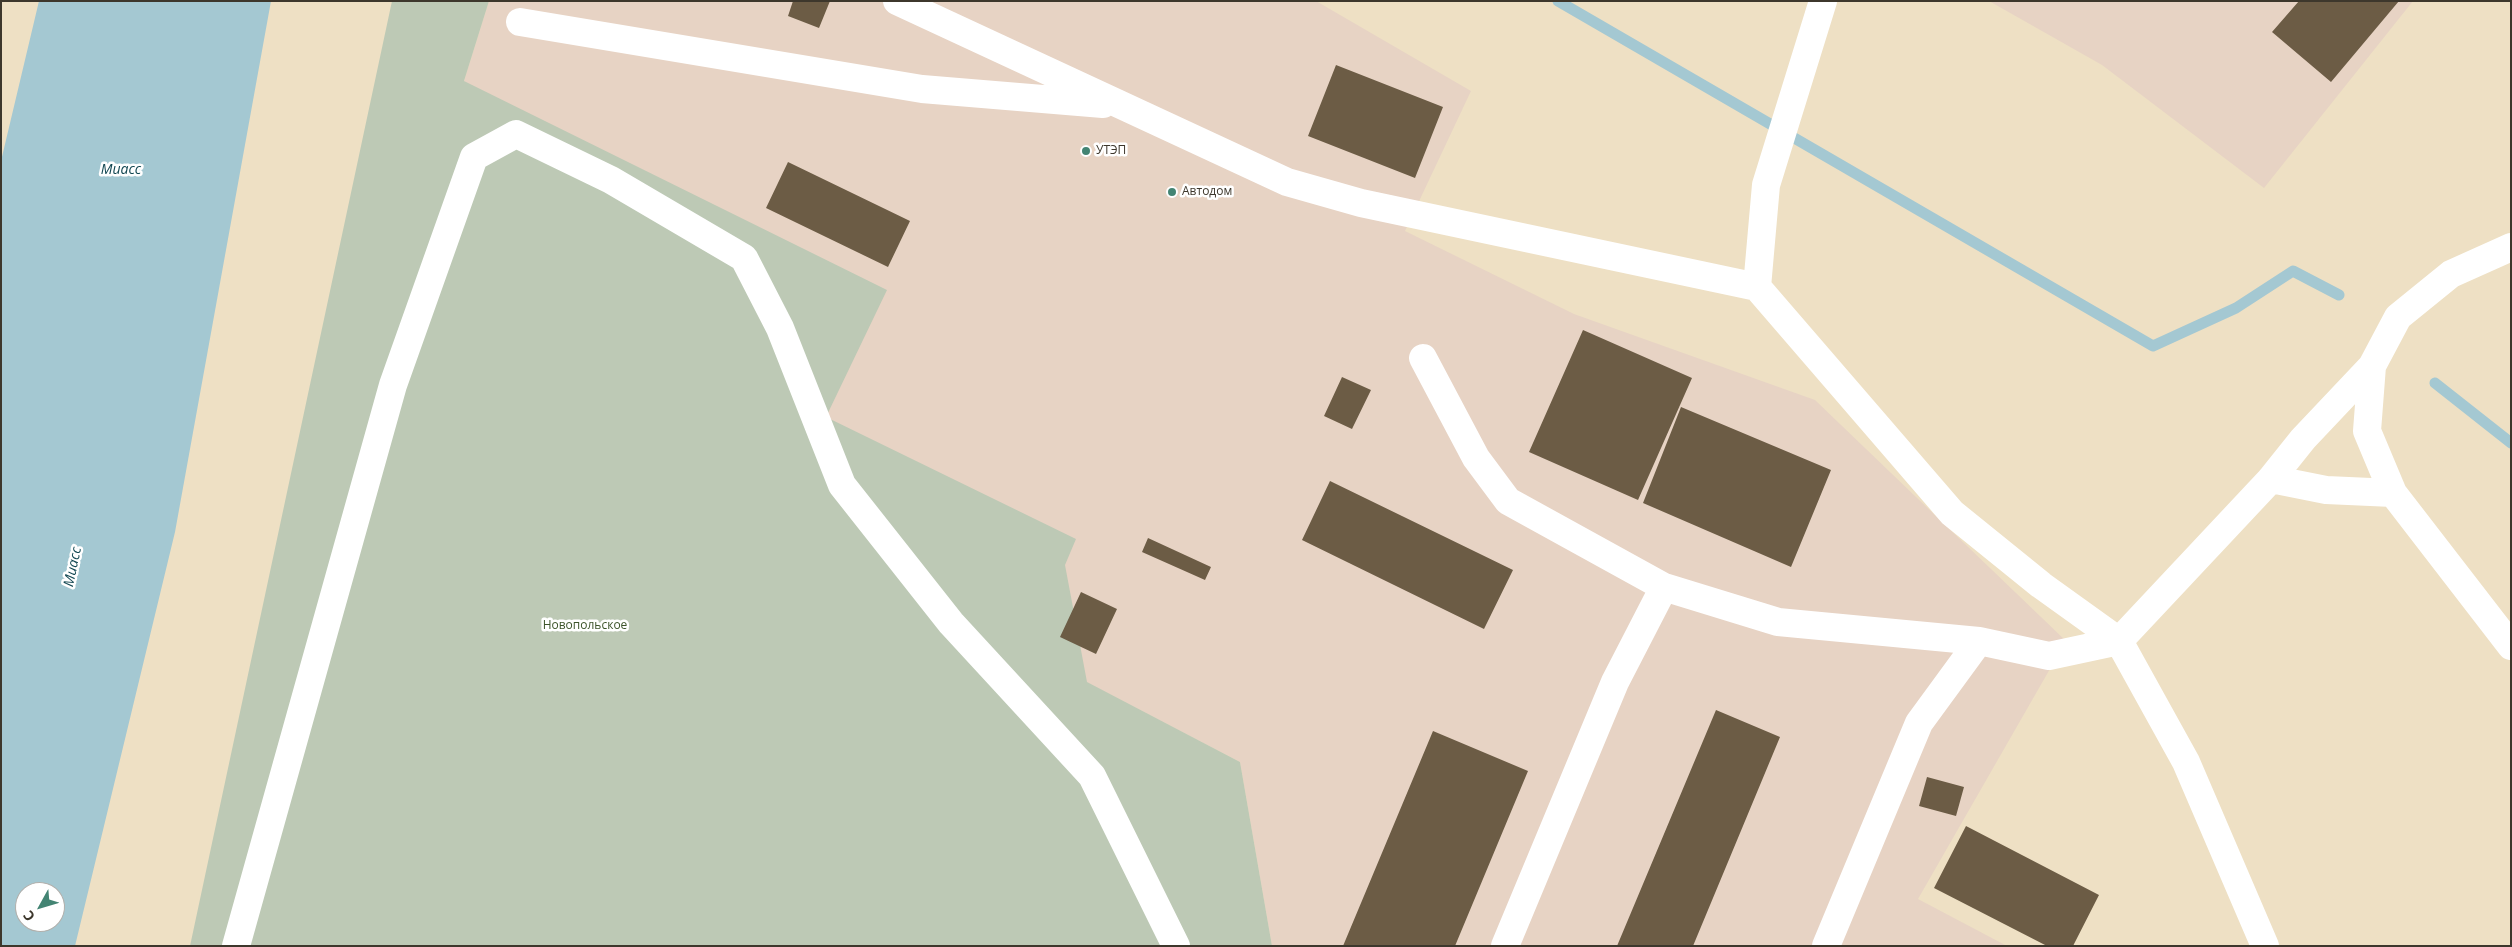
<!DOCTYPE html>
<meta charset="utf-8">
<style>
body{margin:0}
#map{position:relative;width:2512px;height:947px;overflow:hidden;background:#eee0c4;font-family:"Open Sans",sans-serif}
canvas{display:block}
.frame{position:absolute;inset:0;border:2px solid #3d372c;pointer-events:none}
.north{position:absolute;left:15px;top:882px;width:50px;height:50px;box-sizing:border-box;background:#fff;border:1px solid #b1afab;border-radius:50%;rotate:231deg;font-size:14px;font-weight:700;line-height:20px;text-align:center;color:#3d372c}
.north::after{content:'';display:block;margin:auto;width:18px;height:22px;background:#438473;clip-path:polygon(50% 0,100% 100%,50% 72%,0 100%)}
</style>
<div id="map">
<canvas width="2512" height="947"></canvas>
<div class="frame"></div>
<div class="north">С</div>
</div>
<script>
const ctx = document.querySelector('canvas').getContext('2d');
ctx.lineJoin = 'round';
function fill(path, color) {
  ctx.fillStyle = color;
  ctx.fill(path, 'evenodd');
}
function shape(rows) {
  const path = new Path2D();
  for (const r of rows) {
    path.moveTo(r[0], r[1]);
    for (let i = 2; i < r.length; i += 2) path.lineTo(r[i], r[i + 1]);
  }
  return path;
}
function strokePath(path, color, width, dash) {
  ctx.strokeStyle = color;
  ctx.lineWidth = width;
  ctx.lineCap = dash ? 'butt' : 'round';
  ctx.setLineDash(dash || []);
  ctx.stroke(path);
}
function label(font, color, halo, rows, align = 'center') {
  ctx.font = font + ' "Open Sans",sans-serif';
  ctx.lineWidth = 5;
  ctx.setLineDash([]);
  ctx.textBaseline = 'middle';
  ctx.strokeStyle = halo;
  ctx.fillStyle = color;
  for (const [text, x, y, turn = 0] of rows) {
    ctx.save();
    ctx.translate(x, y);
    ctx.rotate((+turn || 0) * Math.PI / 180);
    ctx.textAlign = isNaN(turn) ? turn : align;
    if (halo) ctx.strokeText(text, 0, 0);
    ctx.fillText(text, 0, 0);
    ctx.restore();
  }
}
fill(shape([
 [489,1,1316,1,1471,91,1405,231,1574,314,1815,400,2066,641,1918,899,2007,946,1272,946,1240,762,1026,651,826,417,464,81],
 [1989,1,2413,1,2264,188,2102,65]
]), '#e7d3c4');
fill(shape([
 [392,1,489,1,464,81,887,290,826,417,1076,539,1065,565,1087,682,1240,762,1272,946,190,946]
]), '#bdc9b5');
fill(shape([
 [39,1,271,1,175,532,75,946,1,946,1,161],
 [25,892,55,892,55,922,25,922]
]), '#a4c8d2');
strokePath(shape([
 [1558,1,2153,346,2236,308,2293,271,2339,295],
 [2435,383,2511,443]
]), '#a4c8d2', 11);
fill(shape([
 [793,1,830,1,819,28,788,16],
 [2299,1,2399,1,2331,82,2272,32],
 [1336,65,1443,107,1415,178,1308,136],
 [788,162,910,221,888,267,766,208],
 [1583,330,1692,378,1638,500,1529,452],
 [1342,377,1371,390,1352,429,1324,416],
 [1681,407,1831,470,1791,567,1643,503],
 [1330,481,1513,570,1484,629,1302,540],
 [1148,538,1211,567,1205,580,1142,552],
 [1081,592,1117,609,1096,654,1060,637],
 [1716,710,1780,737,1693,946,1617,946],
 [1433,731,1528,771,1455,946,1343,946],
 [1927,777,1964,787,1956,816,1919,806],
 [1966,826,2099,895,2073,946,2047,946,1934,888]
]), '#6c5c45');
strokePath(shape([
 [897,1,1287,182,1361,203,1757,287,1952,513,2041,585,2119,641,2186,762,2265,946],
 [520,22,922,89,1103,104],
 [2511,247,2451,274,2398,317,2372,366,2367,431,2393,493,2511,646],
 [1757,287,1766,185,1823,1],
 [1423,358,1476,458,1508,501,1664,587,1778,622,1979,641,2049,656,2119,641,2271,479,2303,439,2372,366],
 [2271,479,2326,490,2393,493],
 [236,946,393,385,474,157,516,134,611,180,744,258,780,328,842,485,951,623,1092,776,1176,946],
 [1505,946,1615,682,1664,587],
 [1826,946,1919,723,1979,641]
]), '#fff', 28);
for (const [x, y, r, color] of [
 [1086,151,5,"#438473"],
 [1172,192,5,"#438473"]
]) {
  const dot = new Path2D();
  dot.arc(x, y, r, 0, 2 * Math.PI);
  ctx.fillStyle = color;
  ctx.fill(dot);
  strokePath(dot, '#fff', 2);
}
label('12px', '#3d372c', '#fff', [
 ["УТЭП",1096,151],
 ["Автодом",1182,192]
], 'left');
label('12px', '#3c542a', '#fff', [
 ["Новопольское",585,626]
]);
label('italic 14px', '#124752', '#fff', [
 ["Миасс",121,170],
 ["Миасс",73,567,-78]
]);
</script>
